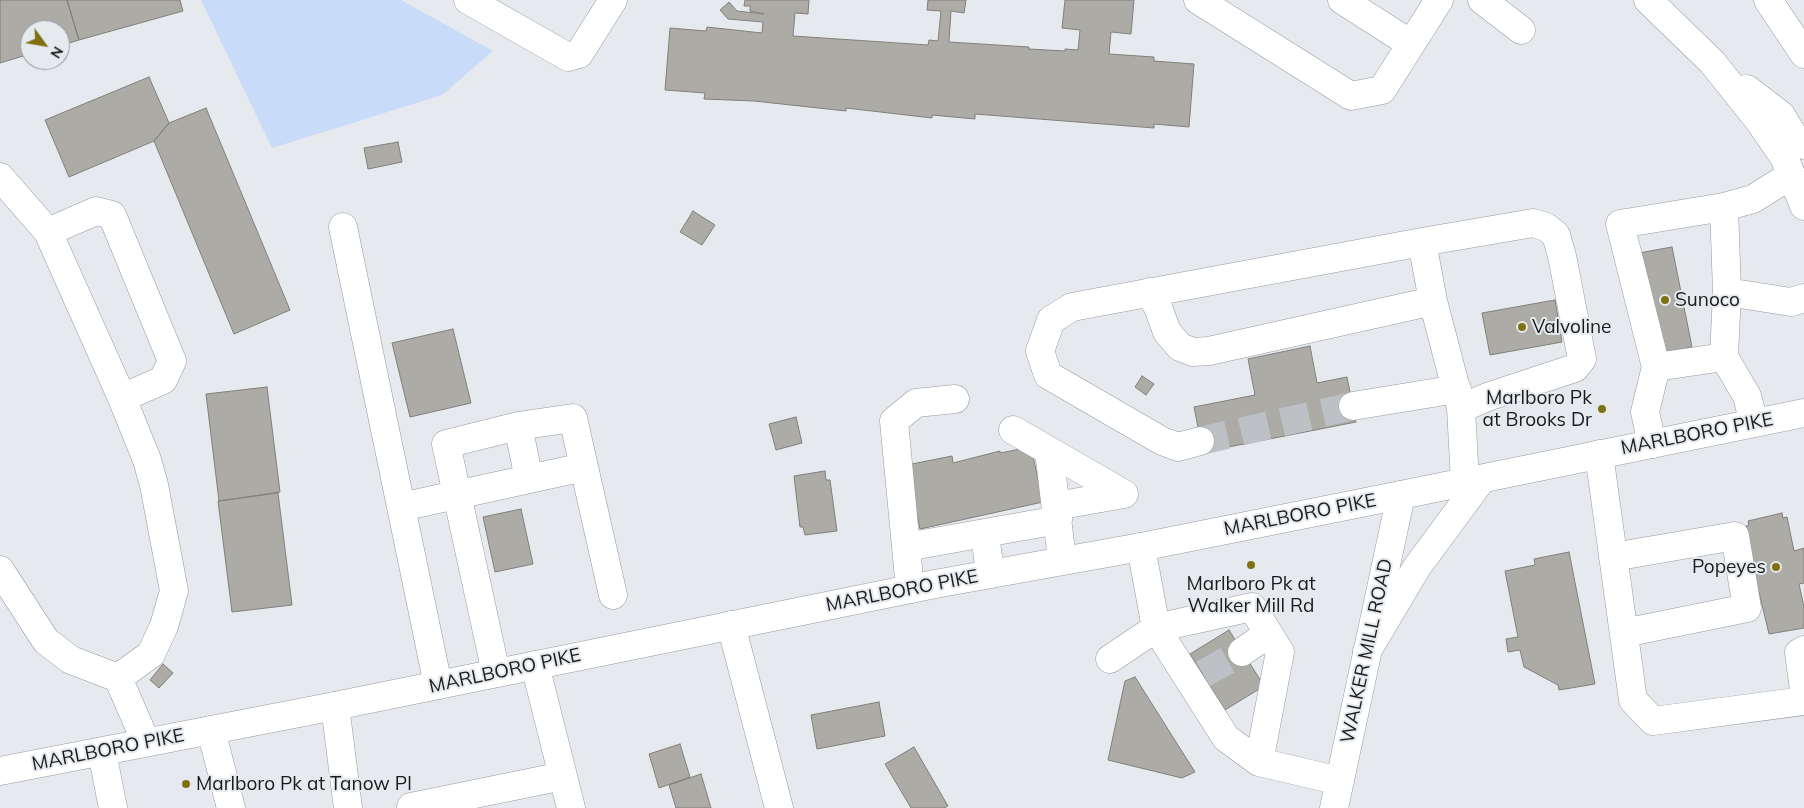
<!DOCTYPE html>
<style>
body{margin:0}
#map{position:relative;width:1804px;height:808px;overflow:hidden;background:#e6eaef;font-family:Mulish,sans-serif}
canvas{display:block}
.north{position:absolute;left:20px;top:20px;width:50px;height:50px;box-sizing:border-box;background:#e6eaef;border:1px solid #94979b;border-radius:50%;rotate:122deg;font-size:14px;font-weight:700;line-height:20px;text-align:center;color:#1a1b1d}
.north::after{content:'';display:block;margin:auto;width:18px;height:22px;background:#7f7111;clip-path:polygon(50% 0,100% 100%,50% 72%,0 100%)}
</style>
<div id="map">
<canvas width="1804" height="808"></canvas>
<div class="north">N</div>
</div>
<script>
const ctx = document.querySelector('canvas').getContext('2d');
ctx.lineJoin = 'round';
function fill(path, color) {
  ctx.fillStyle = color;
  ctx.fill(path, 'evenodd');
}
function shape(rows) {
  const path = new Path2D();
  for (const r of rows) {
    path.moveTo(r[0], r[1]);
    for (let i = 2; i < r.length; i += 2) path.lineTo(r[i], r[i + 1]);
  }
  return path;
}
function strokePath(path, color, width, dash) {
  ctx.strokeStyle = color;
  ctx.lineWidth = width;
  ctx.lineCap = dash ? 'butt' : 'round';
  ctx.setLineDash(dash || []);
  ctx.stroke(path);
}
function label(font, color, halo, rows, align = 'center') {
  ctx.font = font + ' Mulish,sans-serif';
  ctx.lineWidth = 4;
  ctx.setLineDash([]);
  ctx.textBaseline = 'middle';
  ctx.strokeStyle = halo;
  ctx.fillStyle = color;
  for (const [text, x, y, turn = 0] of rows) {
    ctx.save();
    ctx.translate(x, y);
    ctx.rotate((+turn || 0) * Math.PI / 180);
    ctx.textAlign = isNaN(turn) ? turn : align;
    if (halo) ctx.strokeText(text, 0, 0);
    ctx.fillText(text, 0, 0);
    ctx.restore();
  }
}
fill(shape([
 [201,0,401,0,493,51,442,95,272,148]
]), '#c8dbf9');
const building = shape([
 [0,0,67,0,79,40,60,46,60,30,30,30,30,54,0,63,0,0],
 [67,0,180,0,183,11,79,40,67,0],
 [745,0,809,0,808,14,795,13,793,36,928,45,929,40,938,41,941,11,927,10,928,0,966,0,964,13,951,11,949,42,1029,47,1029,49,1065,51,1065,49,1078,50,1080,30,1062,28,1065,0,1134,0,1131,34,1111,32,1109,54,1154,57,1154,61,1194,64,1189,127,1154,124,1154,128,975,114,975,119,932,115,932,118,846,108,846,111,754,101,704,99,705,93,665,90,670,28,706,31,707,27,762,33,763,22,728,19,720,10,729,2,737,11,764,14,750,11,750,6,744,6,745,0],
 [149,77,169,123,154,141,69,177,45,120,149,77],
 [206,108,290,310,234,334,154,141,169,123,206,108],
 [398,142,402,162,368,169,364,148,398,142],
 [693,211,715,225,702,245,680,232,693,211],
 [1672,247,1692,347,1658,354,1639,253,1672,247],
 [1555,300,1562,342,1490,355,1482,313,1555,300],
 [453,329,471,403,410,417,392,343,453,329],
 [1310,346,1317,383,1347,377,1356,422,1203,452,1194,407,1255,395,1248,359,1310,346],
 [1142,376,1154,384,1146,395,1135,387,1142,376],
 [267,387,280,492,219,501,206,394,267,387],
 [796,417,802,443,776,450,769,424,796,417],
 [1031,447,1043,502,920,529,907,465,952,456,953,463,1000,451,1000,453,1031,447],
 [825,471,826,480,830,480,837,531,805,535,803,527,800,527,794,476,825,471],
 [278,493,292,605,232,612,218,501,278,493],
 [521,509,533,564,495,572,483,517,521,509],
 [1782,513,1783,518,1787,517,1794,551,1804,548,1804,583,1799,584,1804,607,1804,628,1769,634,1759,592,1754,593,1744,527,1749,525,1748,521,1782,513],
 [1569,552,1595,684,1559,690,1558,685,1524,667,1520,650,1508,652,1506,639,1518,637,1505,571,1535,565,1534,559,1569,552],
 [1229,630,1264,686,1225,710,1190,654,1229,630],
 [163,664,173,673,159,688,150,680,163,664],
 [1135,677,1195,772,1182,778,1108,760,1125,681,1135,677],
 [879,702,885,736,817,749,811,715,879,702],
 [680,744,690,777,659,788,649,754,680,744],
 [914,747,948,806,944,808,911,808,885,764,914,747],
 [701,774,711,808,676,808,669,785,701,774]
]);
fill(building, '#acaba6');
strokePath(building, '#807f7a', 1);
strokePath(shape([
 [1200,441,1353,406],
 [1203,674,1242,652]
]), '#bdc1c5', 28, [28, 14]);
const minor = shape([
 [468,0,568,57,579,54,613,0],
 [1198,0,1351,96,1382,90,1439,0],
 [1342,0,1411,44],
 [1482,0,1521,30],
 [1648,0,1712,62,1760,122,1784,157,1804,206],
 [1768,0,1804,54],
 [1747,89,1781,115,1798,144,1804,145],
 [0,177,48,232,122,398,147,460,154,485,174,591,164,626,151,654,118,678,146,742],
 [1724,207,1753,199,1791,175],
 [343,227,438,685],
 [48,232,96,211,112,215,172,361,163,380,122,398],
 [1149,292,1158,307,1167,332,1180,347,1193,352,1209,351,1433,301],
 [1656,367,1620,224,1724,207,1727,292],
 [1353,406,1457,389],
 [1461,408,1490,396,1575,368,1582,359,1562,256,1556,235,1546,227,1533,223,1422,242,1433,301,1461,408,1465,482],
 [1754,423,1747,396,1724,357,1727,292,1791,302,1804,298],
 [518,426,573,418,584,467],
 [1013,430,1124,494,1056,506],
 [1200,441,1178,447,1162,441,1048,375,1040,351,1051,320,1072,307,1422,242],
 [1652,444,1645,412,1656,367,1724,357],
 [1049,451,1062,560],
 [1599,454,1633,700,1653,721,1804,701],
 [401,507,584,467,613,595],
 [985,534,990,573],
 [906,547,1058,520],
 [1141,547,1156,628,1252,607,1280,652,1259,762],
 [1613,557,1735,536,1747,608,1624,633],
 [0,570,46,641,71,660,118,678],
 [910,589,894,421,916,403,955,399],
 [731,625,779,808],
 [1804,650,1799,653,1804,690],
 [1242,652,1268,634],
 [1110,659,1156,628,1226,738,1259,762,1340,781],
 [535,665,571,808],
 [496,673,446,444,518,426,529,479],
 [335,706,348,808],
 [211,730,231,808],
 [102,752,113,808],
 [411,807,563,776],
 [1334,808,1401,495]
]);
const major = shape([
 [1367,651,1417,567,1482,479],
 [0,771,335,706,935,584,1141,547,1401,495,1804,413]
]);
strokePath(minor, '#96999e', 29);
strokePath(major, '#96999e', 29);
strokePath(minor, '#fff', 28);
strokePath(major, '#fff', 28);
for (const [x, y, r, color] of [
 [1665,300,5,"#7f7111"],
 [1522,327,5,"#7f7111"],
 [1602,409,5,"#7f7111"],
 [1251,565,5,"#7f7111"],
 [1776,567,5,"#7f7111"],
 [186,784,5,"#7f7111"]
]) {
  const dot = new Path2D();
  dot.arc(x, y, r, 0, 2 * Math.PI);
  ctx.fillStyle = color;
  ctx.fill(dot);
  strokePath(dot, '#e6eaef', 2);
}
label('19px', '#1a1b1d', '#e6eaef', [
 ["Sunoco",1675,300],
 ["Valvoline",1532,327],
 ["Marlboro Pk",1592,398,"right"],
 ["at Brooks Dr",1592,420,"right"],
 ["Popeyes",1766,567,"right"],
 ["Marlboro Pk at",1251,584,"center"],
 ["Walker Mill Rd",1251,606,"center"],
 ["Marlboro Pk at Tanow Pl",196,784]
], 'left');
label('19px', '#1a1b1d', '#e6eaef', [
 ["MARLBORO PIKE",1697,434,-11],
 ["MARLBORO PIKE",1300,515,-11],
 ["MARLBORO PIKE",902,591,-11],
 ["WALKER MILL ROAD",1367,651,-78],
 ["MARLBORO PIKE",505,671,-12],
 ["MARLBORO PIKE",108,750,-11]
]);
</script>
